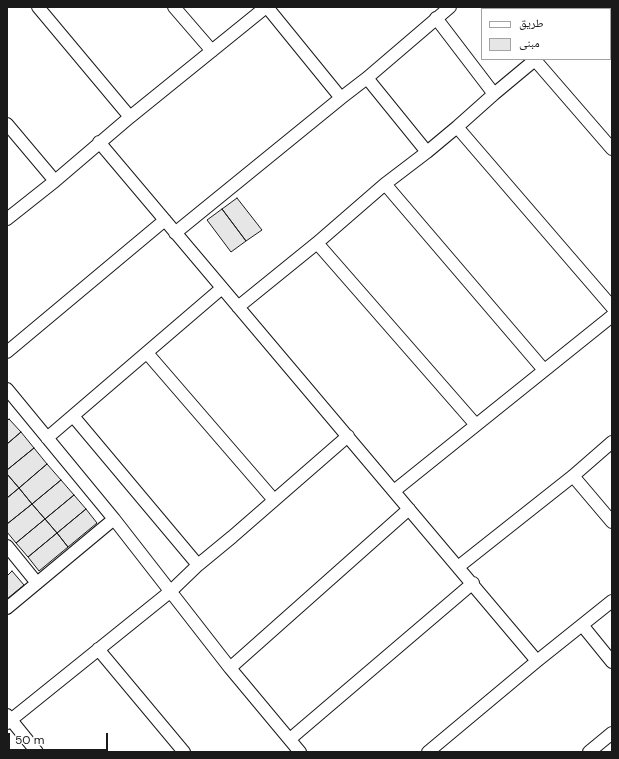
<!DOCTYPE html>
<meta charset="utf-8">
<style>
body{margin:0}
#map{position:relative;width:619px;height:759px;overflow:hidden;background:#fff;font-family:"DM Sans","Noto Naskh Arabic",sans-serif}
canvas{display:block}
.frame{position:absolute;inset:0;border:8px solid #1a1a1a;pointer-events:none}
.legend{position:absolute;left:481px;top:8px;width:130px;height:52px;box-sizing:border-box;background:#fff;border:1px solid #a3a3a3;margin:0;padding:5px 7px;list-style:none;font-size:12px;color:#1a1a1a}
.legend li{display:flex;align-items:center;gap:8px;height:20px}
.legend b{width:20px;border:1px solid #a3a3a3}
.scale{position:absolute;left:8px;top:733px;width:100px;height:18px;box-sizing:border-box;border:2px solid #1a1a1a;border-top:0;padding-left:5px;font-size:12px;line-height:14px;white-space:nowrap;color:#1a1a1a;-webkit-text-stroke:3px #fff;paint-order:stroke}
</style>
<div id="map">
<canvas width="619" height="759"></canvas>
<div class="frame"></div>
<ul class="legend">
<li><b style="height:5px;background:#fff"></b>طريق</li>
<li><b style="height:11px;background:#e6e6e6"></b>مبنى</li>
</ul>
<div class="scale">50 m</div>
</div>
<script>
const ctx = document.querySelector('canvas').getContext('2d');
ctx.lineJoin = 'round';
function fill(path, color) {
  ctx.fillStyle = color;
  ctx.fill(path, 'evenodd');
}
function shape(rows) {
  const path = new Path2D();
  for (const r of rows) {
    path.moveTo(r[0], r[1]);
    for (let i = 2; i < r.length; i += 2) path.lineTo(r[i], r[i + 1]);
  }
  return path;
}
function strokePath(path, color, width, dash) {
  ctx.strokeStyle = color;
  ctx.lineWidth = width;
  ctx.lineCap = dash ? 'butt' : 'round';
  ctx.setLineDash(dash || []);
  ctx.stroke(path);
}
const building = shape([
 [237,198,262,230,246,241,222,209,237,198],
 [222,209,246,241,231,252,207,220,222,209],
 [9,419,21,432,7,444,7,421,9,419],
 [21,432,34,448,7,470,7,444,21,432],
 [34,448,47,464,19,488,7,474,7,470,34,448],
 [47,464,61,480,32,504,19,488,47,464],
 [7,474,19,488,7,498,7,474],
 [61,480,74,495,45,519,32,504,61,480],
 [19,488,32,504,7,524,7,498,19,488],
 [74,495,86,509,57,533,45,519,74,495],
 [32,504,45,519,16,543,7,532,7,524,32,504],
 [86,509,97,523,68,547,57,533,86,509],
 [45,519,57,533,28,557,16,543,45,519],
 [57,533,68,547,39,571,28,557,57,533],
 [12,571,24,585,7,599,7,576,12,571]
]);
fill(building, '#e6e6e6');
strokePath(building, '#1a1a1a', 1);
const minor = shape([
 [38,7,130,117],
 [174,7,212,51],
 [267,7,341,98],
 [596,9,598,7],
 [436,18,494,94],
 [535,60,612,149],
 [367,78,427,152],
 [7,124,55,181],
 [457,127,612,307],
 [99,142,537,661],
 [385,184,544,370],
 [7,219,55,181,130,117,266,7],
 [175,233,341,98,367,78,450,7],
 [317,243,476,425],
 [238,307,317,243,385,184,427,152,457,127,494,94,536,59],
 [7,352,165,220],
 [147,353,274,500],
 [7,389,114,519,230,668,300,752],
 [73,416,198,565],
 [47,438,222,288],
 [573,476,612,522],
 [394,491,612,316],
 [7,546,37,583],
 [458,567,573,476,612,442],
 [7,608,114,519],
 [582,625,612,662],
 [98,649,184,752],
 [230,668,409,509],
 [7,715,37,752],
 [7,723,171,591,198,565,232,537,348,436],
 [290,739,473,583],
 [428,752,537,661,612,601],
 [589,752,612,733]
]);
strokePath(minor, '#1a1a1a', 14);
strokePath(minor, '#fff', 12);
</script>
